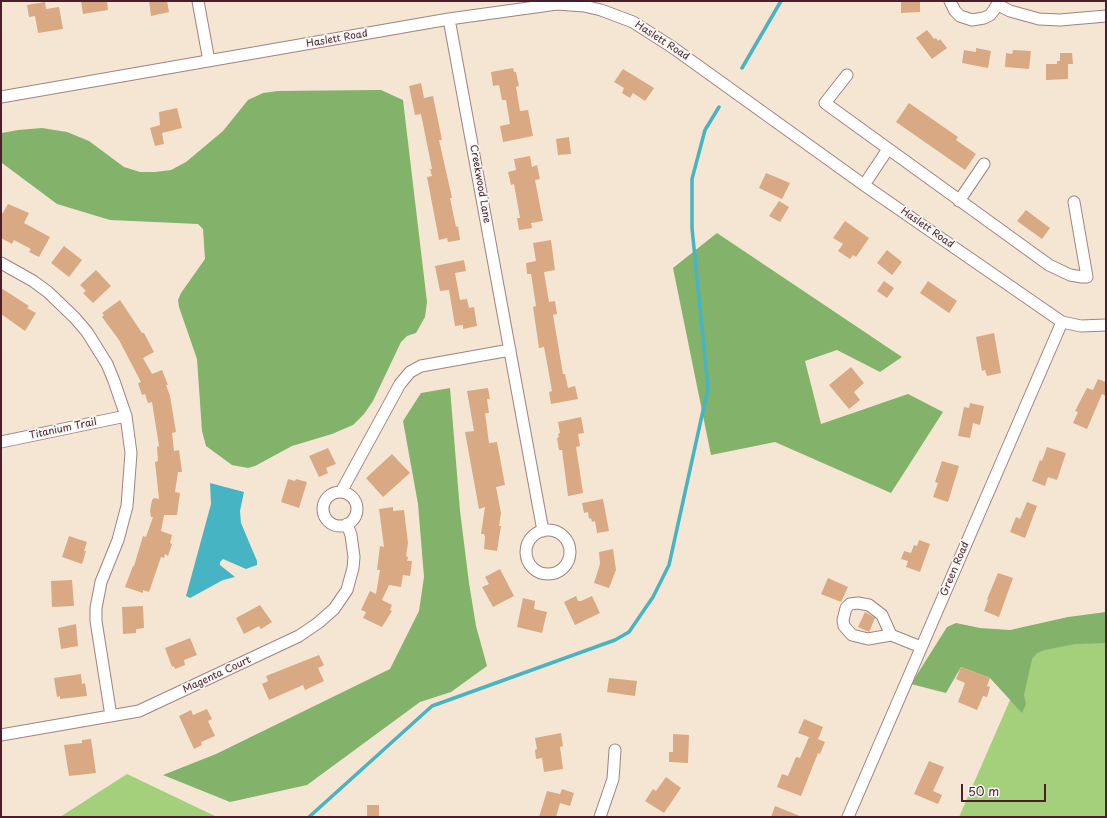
<!DOCTYPE html>
<style>
body{margin:0}
#map{position:relative;width:1107px;height:818px;overflow:hidden;background:#f5e6d4;font-family:"Playpen Sans",sans-serif}
canvas{display:block}
.frame{position:absolute;inset:0;border:2px solid #4a1f2b;pointer-events:none}
.scale{position:absolute;left:961px;top:784px;width:85px;height:18px;box-sizing:border-box;border:2px solid #4a1f2b;border-top:0;padding-left:5px;font-size:12px;line-height:14px;white-space:nowrap;color:#4a1f2b;-webkit-text-stroke:3px #f6f6f2;paint-order:stroke}
</style>
<div id="map">
<canvas width="1107" height="818"></canvas>
<div class="frame"></div>
<div class="scale">50 m</div>
</div>
<script>
const ctx = document.querySelector('canvas').getContext('2d');
ctx.lineJoin = 'round';
function fill(path, color) {
  ctx.fillStyle = color;
  ctx.fill(path, 'evenodd');
}
function shape(rows) {
  const path = new Path2D();
  for (const r of rows) {
    if (r.length === 3) {
      path.moveTo(r[0] + r[2], r[1]);
      path.arc(r[0], r[1], r[2], 0, 2 * Math.PI);
      continue;
    }
    path.moveTo(r[0], r[1]);
    for (let i = 2; i < r.length; i += 2) path.lineTo(r[i], r[i + 1]);
  }
  return path;
}
function strokePath(path, color, width, dash) {
  ctx.strokeStyle = color;
  ctx.lineWidth = width;
  ctx.lineCap = dash ? 'butt' : 'round';
  ctx.setLineDash(dash || []);
  ctx.stroke(path);
}
function label(font, color, halo, rows, align = 'center') {
  ctx.font = font + ' "Playpen Sans",sans-serif';
  ctx.lineWidth = 3.5;
  ctx.setLineDash([]);
  ctx.textBaseline = 'middle';
  ctx.strokeStyle = halo;
  ctx.fillStyle = color;
  for (const [text, x, y, turn = 0] of rows) {
    ctx.save();
    ctx.translate(x, y);
    ctx.rotate((+turn || 0) * Math.PI / 180);
    ctx.textAlign = isNaN(turn) ? turn : align;
    if (halo) ctx.strokeText(text, 0, 0);
    ctx.fillText(text, 0, 0);
    ctx.restore();
  }
}
fill(shape([
 [1106,630,1106,817,959,817,1034,645],
 [127,774,217,817,60,817]
]), '#a4cf7b');
fill(shape([
 [373,90,381,90,403,100,427,302,425,317,416,333,407,336,401,342,373,401,364,414,353,425,332,434,292,446,255,466,248,468,232,465,206,446,202,431,197,359,179,307,178,300,181,293,205,259,203,229,198,224,110,220,57,204,2,163,1,136,2,133,18,130,42,128,67,132,89,141,124,167,140,172,155,172,171,170,186,162,223,131,248,100,263,93,278,91],
 [717,233,902,357,880,372,837,350,805,361,821,424,908,394,943,412,891,493,775,442,711,455,673,268],
 [450,388,460,511,469,583,476,626,487,666,451,692,420,702,307,785,230,802,163,775,216,754,390,669,419,611,424,577,418,504,403,421,421,393],
 [1106,612,1106,643,1075,644,1045,650,1037,653,1032,659,1024,695,1026,704,1022,713,990,678,961,667,946,693,911,684,947,627,956,623,980,628,1010,630,1068,617]
]), '#83b26b');
fill(shape([
 [210,483,244,492,240,511,241,523,257,561,257,565,246,569,223,559,220,562,220,565,235,577,223,580,190,598,186,596,211,504]
]), '#46b4c2');
strokePath(shape([
 [742,68,781,1],
 [309,817,432,706,615,640,629,632,653,597,669,565,708,388,692,228,692,179,705,130,719,107]
]), '#46b4c2', 3.5);
fill(shape([
 [81,1,107,1,108,10,83,14],
 [149,1,167,1,169,12,151,16],
 [901,1,920,1,920,12,901,13],
 [45,2,46,9,59,7,63,29,38,33,35,16,29,17,27,5],
 [927,30,934,39,936,38,938,41,940,39,947,48,932,59,916,38],
 [976,48,991,51,988,68,962,63,964,50,976,52],
 [1013,50,1031,51,1029,69,1005,67,1006,53,1012,54],
 [1060,53,1072,53,1073,64,1068,64,1068,79,1046,80,1046,64,1057,64,1057,61,1060,61],
 [513,68,514,72,516,72,519,86,516,87,520,111,528,110,533,136,503,142,500,126,510,124,506,100,502,100,499,85,493,86,491,72],
 [623,69,654,88,645,101,633,93,630,98,622,93,624,88,614,82],
 [421,83,424,98,433,96,442,140,439,140,452,198,450,198,456,227,458,226,460,240,448,242,447,238,439,240,427,177,432,176,430,169,432,169,421,114,415,115,409,86],
 [909,103,958,137,956,140,976,154,965,170,896,122],
 [177,108,182,128,162,133,164,144,155,146,150,128,160,125,159,112],
 [569,137,571,154,558,155,556,139],
 [530,156,532,167,537,165,540,179,535,180,543,221,531,223,532,228,519,230,517,218,520,218,514,184,511,185,508,172,516,170,514,159],
 [766,173,790,183,782,199,759,188],
 [779,201,789,207,780,222,769,216],
 [8,204,29,213,24,223,50,237,39,257,29,252,31,249,14,240,12,244,1,238,1,216],
 [1026,210,1050,228,1042,239,1017,221],
 [845,221,869,238,856,257,853,255,850,259,838,251,843,244,833,238],
 [551,240,555,270,544,272,549,302,555,301,557,314,553,315,563,374,565,374,568,388,575,386,578,399,551,404,549,392,552,391,547,363,544,347,539,348,533,307,536,306,531,274,527,274,526,263,536,261,533,243],
 [64,246,82,260,69,277,51,263],
 [887,250,902,262,892,275,877,263],
 [464,260,466,271,455,273,460,300,467,299,469,308,474,307,477,326,463,329,463,325,455,326,449,290,440,291,435,266],
 [96,270,111,286,93,303,83,293,86,291,80,285],
 [884,281,894,288,887,298,877,291],
 [928,281,957,301,949,313,920,293],
 [1,288,29,306,27,308,36,313,25,331,1,314],
 [120,300,142,333,144,333,154,352,143,358,152,374,162,370,168,385,166,385,170,396,176,432,172,433,174,451,179,450,182,472,178,472,175,492,180,493,177,515,164,515,161,531,172,535,170,543,172,544,168,556,165,554,164,558,161,557,149,592,143,590,143,593,125,587,133,566,134,566,143,536,146,537,153,517,151,517,150,511,152,500,154,498,159,499,155,462,158,461,157,447,159,446,152,402,148,403,145,394,142,395,138,383,141,382,119,340,102,317,104,315,102,313],
 [994,333,1001,373,987,376,985,370,982,371,976,337],
 [851,367,864,383,854,392,860,400,849,409,829,385],
 [1098,379,1106,382,1106,396,1102,394,1087,429,1073,423,1078,412,1075,411,1087,388,1093,390],
 [488,388,490,399,487,399,489,413,485,413,489,443,497,442,505,485,496,487,501,513,499,526,501,526,497,551,484,549,485,537,484,534,481,534,485,507,479,509,465,432,474,431,467,391],
 [970,403,984,406,980,425,973,423,970,438,958,436,964,407,969,408],
 [581,417,584,433,578,434,580,446,576,447,583,493,568,496,562,450,559,450,557,438,559,437,558,434,560,433,558,422],
 [1047,447,1066,453,1057,480,1048,477,1045,486,1032,481,1040,460,1042,461],
 [328,448,336,464,326,468,328,473,319,477,309,456],
 [392,454,410,473,383,497,366,478],
 [942,461,959,466,948,502,933,497,938,483,935,482],
 [288,479,295,481,296,479,307,482,299,508,281,502],
 [603,499,609,531,597,533,595,521,592,522,591,518,589,519,588,512,584,513,582,503],
 [1027,502,1037,506,1025,538,1010,532,1016,517,1020,519],
 [393,507,393,511,404,510,408,543,406,556,408,557,407,561,412,561,410,576,403,575,401,587,389,585,382,600,392,605,390,610,392,611,382,627,363,618,366,612,361,610,370,591,376,594,380,570,377,570,380,546,384,547,379,509],
 [69,536,87,542,84,551,86,551,82,564,62,557],
 [919,540,930,544,920,572,906,567,908,561,901,559,904,551,911,553,914,545,917,546],
 [613,549,616,570,609,588,594,583,600,564,599,552],
 [500,569,514,596,493,607,482,587,489,584,485,577],
 [998,573,1013,578,999,617,984,611,988,600,987,599],
 [828,578,848,587,841,602,821,594],
 [72,580,74,606,52,607,51,581],
 [576,596,578,601,581,601,592,596,600,613,575,625,564,602],
 [523,598,535,601,534,609,547,612,542,633,517,627],
 [260,605,272,622,261,629,259,626,244,634,236,618],
 [143,606,144,628,136,629,136,633,123,634,122,607],
 [865,612,875,618,869,632,858,627],
 [76,624,78,646,61,649,58,628],
 [190,638,197,655,184,660,185,665,175,669,174,666,172,667,165,648],
 [319,655,324,665,318,668,324,681,305,690,303,685,269,700,262,684,268,681,266,676],
 [961,667,990,678,987,686,990,687,987,697,983,696,977,710,958,702,965,683,956,679],
 [81,674,82,684,85,683,87,696,60,699,60,696,57,697,54,678],
 [609,678,637,681,635,696,607,692],
 [207,709,212,719,208,721,215,736,201,742,202,745,194,749,179,716,191,710,193,715],
 [804,719,823,727,818,739,825,742,820,754,818,753,801,796,777,787,782,774,788,776,796,757,800,758,809,737,798,733],
 [561,733,563,746,560,747,563,769,544,772,542,758,536,759,535,750,537,749,535,738],
 [673,734,689,735,688,763,669,762,669,752,673,752],
 [91,739,96,773,69,776,64,745,82,743,82,740],
 [929,761,944,767,933,791,942,795,938,804,914,794],
 [666,777,681,788,664,813,645,801,653,789,656,791],
 [562,789,574,793,570,806,560,803,556,817,539,817,547,791,560,794],
 [367,805,379,805,379,817,367,817],
 [775,806,800,816,800,817,771,817]
]), '#d8a983');
const minor = shape([
 [198,1,209,61],
 [950,1,955,11,960,16,972,20,984,18,990,15,994,10,999,1],
 [998,5,1010,11,1039,19,1060,20,1106,16],
 [449,19,543,531],
 [847,75,825,103,1049,265,1070,275,1082,277,1087,277,1074,202],
 [1,97,449,19,557,4,584,6,601,10,633,22,672,47,864,185,1062,322,1081,326,1106,325],
 [864,185,888,149],
 [959,201,984,164],
 [1,263,33,281,48,292,75,318,87,332,107,364,114,381,126,416,131,453,127,506,118,540,101,582,96,608,96,621,111,716],
 [1,442,126,416],
 [340,509,17],
 [341,492,400,384,410,372,421,366,510,350],
 [548,552,22],
 [891,635,868,639,852,635,844,626,843,620,846,608,850,604,858,603,869,605,882,615,891,635,921,647],
 [1,735,139,711,299,636,318,623,334,609,347,590,353,568,354,557,351,535,347,524],
 [600,817,613,779,615,750],
 [848,817,1062,322]
]);
strokePath(minor, '#a08280', 13);
strokePath(minor, '#fff', 11);
label('10px', '#4a1f2b', '#f6f6f2', [
 ["Haslett Road",337,39,-10],
 ["Haslett Road",662,41,33],
 ["Creekwood Lane",480,184,80],
 ["Haslett Road",927,228,35],
 ["Titanium Trail",63,429,-12],
 ["Green Road",955,569,-67],
 ["Magenta Court",217,675,-25]
]);
</script>
